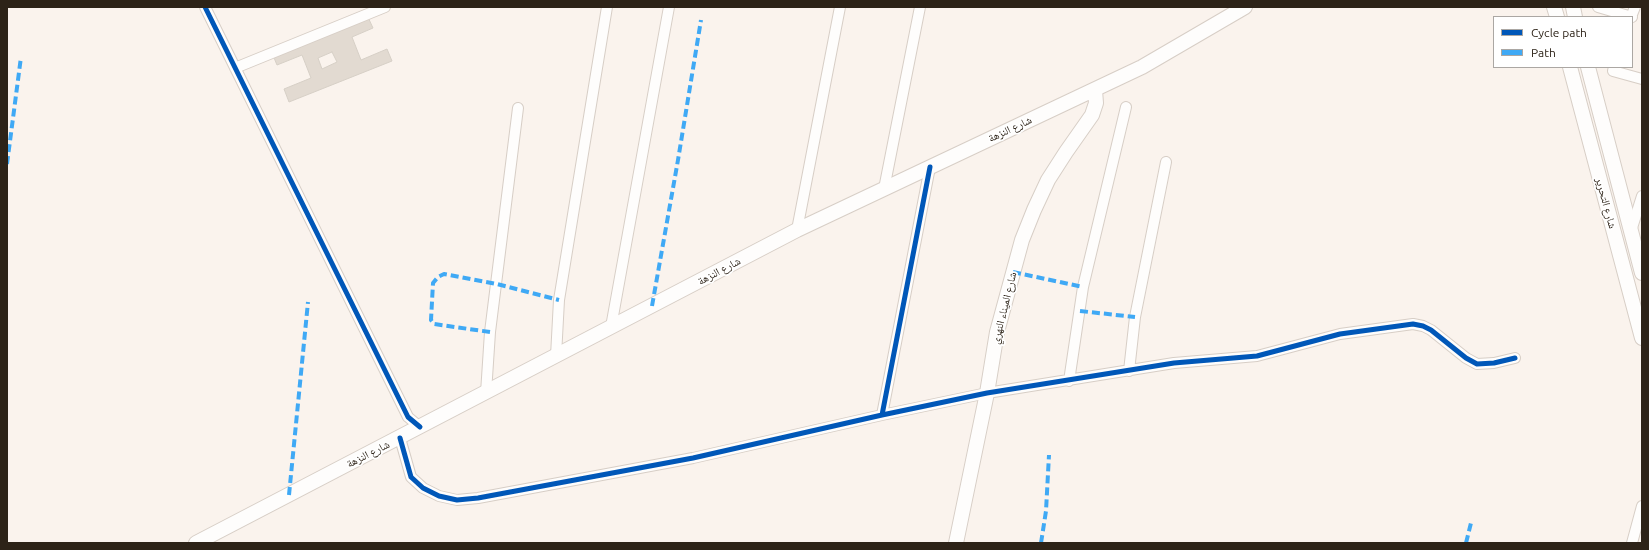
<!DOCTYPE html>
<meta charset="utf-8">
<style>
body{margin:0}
#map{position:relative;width:1649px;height:550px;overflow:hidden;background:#faf3ed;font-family:Ubuntu,sans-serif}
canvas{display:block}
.frame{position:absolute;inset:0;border:8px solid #2d2318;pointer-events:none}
.legend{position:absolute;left:1493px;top:16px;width:140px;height:52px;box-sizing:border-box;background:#fff;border:1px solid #aba7a3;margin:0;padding:5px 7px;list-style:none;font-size:12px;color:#2d2318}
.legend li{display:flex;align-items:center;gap:8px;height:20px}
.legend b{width:20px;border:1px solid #aba7a3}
</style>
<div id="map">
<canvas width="1649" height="550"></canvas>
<div class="frame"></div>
<ul class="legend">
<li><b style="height:5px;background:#0057b8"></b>Cycle path</li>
<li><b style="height:5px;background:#3fa9f5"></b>Path</li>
</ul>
</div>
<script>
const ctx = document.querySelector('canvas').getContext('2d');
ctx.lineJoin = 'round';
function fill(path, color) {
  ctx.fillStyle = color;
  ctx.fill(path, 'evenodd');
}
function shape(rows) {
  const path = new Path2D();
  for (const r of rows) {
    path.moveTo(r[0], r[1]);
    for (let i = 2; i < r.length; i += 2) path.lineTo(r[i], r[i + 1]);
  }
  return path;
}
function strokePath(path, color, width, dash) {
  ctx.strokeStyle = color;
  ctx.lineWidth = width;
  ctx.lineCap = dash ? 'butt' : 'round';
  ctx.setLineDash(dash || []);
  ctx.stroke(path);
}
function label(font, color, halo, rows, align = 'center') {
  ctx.font = font + ' Ubuntu,"Noto Naskh Arabic",sans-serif';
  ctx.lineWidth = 3.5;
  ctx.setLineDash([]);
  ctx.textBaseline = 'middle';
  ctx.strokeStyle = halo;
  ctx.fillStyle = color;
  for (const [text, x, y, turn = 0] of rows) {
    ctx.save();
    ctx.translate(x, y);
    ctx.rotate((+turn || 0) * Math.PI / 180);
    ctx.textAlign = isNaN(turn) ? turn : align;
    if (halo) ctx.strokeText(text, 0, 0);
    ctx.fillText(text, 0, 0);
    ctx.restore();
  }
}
const building = shape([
 [367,15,373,28,352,37,361,60,387,49,392,61,289,102,284,89,311,78,302,55,277,65,272,53,367,15],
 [332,52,337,62,322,69,318,58,332,52]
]);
fill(building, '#e2dad1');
strokePath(building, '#d6cfc6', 1);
const street = shape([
 [205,7,408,417,420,427],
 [1598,7,1632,17],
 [1631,17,1635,7],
 [1614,67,1613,71,1642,79],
 [235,68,385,7],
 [930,167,882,415,987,393,1174,363,1257,356,1340,334,1413,324,1423,326,1431,330,1466,358,1477,364,1494,363,1515,358],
 [884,189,920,7],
 [797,230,840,7],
 [1631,231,1642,196],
 [611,327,669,7],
 [556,356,559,300,607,7],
 [1129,371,1135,317,1166,162],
 [1069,381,1083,287,1126,107],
 [486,393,490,332,518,108],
 [400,438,411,477,423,488,439,496,457,500,478,498,693,458,882,415],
 [1632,543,1642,506]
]);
const secondary = shape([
 [1554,7,1557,17],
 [1573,7,1575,17],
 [1570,67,1642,338],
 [1588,67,1642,273],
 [196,543,797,230,1142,67,1245,7],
 [956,543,987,393,997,332,1022,240,1034,210,1048,180,1066,152,1092,115,1096,103,1095,90]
]);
strokePath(street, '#d7cec6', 12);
strokePath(secondary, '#d7cec6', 16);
strokePath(street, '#fefdfc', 10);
strokePath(secondary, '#fefdfc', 14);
strokePath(shape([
 [7,164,21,57],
 [1013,272,1083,287],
 [652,306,678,160,701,20],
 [1080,311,1135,317],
 [490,332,434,324,431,320,433,283,438,277,444,274,497,284,559,300],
 [289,495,308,302],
 [1041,543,1046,511,1049,455],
 [1466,543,1471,523]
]), '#3fa9f5', 4, [8, 4]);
strokePath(shape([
 [205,7,408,417,420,427],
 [930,167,882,415,987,393,1174,363,1257,356,1340,334,1413,324,1423,326,1431,330,1466,358,1477,364,1494,363,1515,358],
 [400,438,411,477,423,488,439,496,457,500,478,498,693,458,882,415]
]), '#0057b8', 5);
label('11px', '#2d2318', '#fff', [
 ["شارع النزهة",1010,129,-25],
 ["شارع التحرير",1606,203,75],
 ["شارع النزهة",719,271,-28],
 ["شارع الميناء النهري",1004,308,-76],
 ["شارع النزهة",368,454,-27]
]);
</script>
